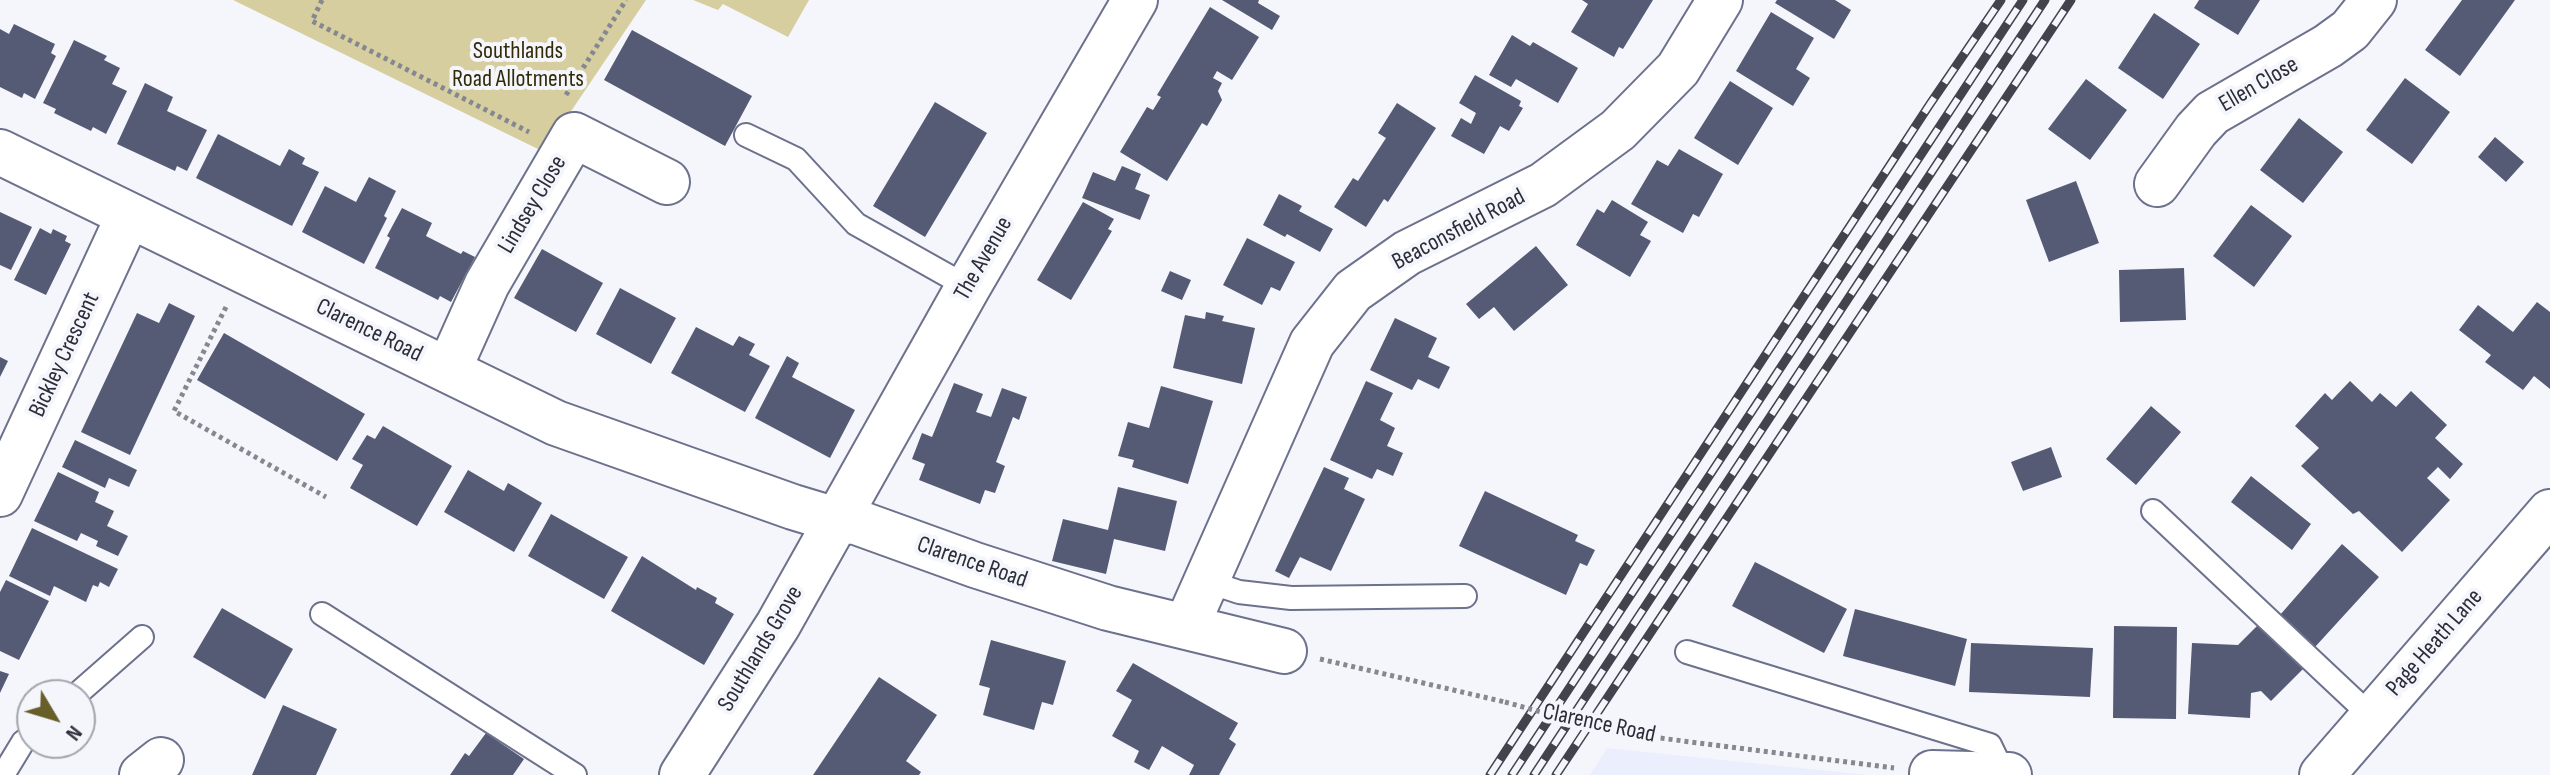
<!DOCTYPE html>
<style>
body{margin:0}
#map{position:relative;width:2550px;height:775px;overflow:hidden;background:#f5f6fc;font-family:"Sofia Sans Condensed",sans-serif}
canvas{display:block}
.north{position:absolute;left:16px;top:679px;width:80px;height:80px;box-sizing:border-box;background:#f5f6fc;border:2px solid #a4a6ae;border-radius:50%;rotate:128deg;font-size:22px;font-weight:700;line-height:32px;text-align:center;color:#2b2d38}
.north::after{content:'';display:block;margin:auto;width:28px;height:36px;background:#675e2a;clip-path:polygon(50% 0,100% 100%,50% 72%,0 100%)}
</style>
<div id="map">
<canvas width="2550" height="775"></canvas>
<div class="north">N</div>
</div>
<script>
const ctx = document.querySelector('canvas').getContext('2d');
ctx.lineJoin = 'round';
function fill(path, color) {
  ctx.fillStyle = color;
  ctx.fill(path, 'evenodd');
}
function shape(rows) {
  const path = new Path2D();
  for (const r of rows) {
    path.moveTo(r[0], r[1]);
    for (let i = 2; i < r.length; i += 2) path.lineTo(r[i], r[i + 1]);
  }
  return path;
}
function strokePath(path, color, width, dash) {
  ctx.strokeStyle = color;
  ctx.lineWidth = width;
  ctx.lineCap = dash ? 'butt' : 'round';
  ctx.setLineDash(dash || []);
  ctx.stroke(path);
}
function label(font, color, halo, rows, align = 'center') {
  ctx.font = font + ' "Sofia Sans Condensed",sans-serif';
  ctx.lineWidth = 8;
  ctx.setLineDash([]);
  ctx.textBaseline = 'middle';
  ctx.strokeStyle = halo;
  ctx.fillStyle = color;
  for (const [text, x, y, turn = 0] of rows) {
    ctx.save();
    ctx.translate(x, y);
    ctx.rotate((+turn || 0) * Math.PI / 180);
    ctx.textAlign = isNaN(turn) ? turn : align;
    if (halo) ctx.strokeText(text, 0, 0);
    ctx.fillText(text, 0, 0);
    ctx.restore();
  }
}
fill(shape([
 [1607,748,1868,775,1590,775]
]), '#eaeefd');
fill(shape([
 [233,0,646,0,555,135,538,149],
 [693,0,809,0,788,37,723,4,718,10]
]), '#d6ce9f');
fill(shape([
 [1222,0,1259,0,1258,3,1280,16,1272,30],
 [1582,0,1653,0,1623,49,1619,47,1614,57,1571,32,1588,4],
 [1777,0,1835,0,1851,10,1834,39,1775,3],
 [2199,0,2260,0,2238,35,2194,8],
 [2462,0,2515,0,2460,76,2425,50],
 [1210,7,1259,37,1232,80,1217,71,1213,78,1222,83,1218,91,1222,100,1207,126,1202,123,1167,181,1120,152,1147,107,1153,110,1161,97,1157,95],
 [1771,12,1814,38,1796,69,1810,78,1793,106,1736,71],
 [2154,13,2200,44,2163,99,2118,68],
 [14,24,55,44,51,53,56,56,35,99,24,93,22,98,0,87,0,29,9,34],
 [632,30,752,96,725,146,604,80],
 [1512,35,1530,46,1533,42,1578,68,1558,103,1516,79,1511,87,1489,75],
 [74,40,107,56,104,60,120,68,112,84,127,91,106,134,93,127,91,131,54,113,56,109,43,103],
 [1475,75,1521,101,1519,106,1523,108,1509,131,1500,126,1484,154,1451,136,1461,118,1471,124,1476,113,1459,103],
 [2405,78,2450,112,2412,164,2366,130],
 [2086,79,2127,110,2090,160,2048,129],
 [1730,81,1773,108,1738,165,1694,138],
 [145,83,173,97,167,111,207,130,187,171,177,166,175,171,117,144],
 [935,102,987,133,925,237,873,206],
 [1397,103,1436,128,1388,202,1384,199,1366,227,1334,207,1353,178,1358,181,1386,138,1378,133],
 [2299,118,2343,152,2303,203,2260,170],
 [218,134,280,166,289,149,305,158,302,164,319,172,292,226,196,178],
 [2495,137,2524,162,2506,182,2478,157],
 [1679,149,1723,174,1699,217,1693,214,1683,233,1631,204,1657,160,1668,166],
 [1122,166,1141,174,1135,189,1150,195,1140,220,1082,198,1093,172,1115,181],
 [369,177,396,191,384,216,387,218,364,264,302,232,325,186,356,202],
 [2076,181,2099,243,2049,262,2026,200],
 [1279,194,1302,206,1299,211,1333,229,1320,252,1287,234,1285,237,1263,225],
 [1612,200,1648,222,1640,235,1651,241,1630,277,1576,245,1597,209,1604,213],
 [1083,202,1114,219,1108,229,1112,231,1071,300,1037,280],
 [2251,205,2292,236,2254,287,2213,256],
 [402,208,432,223,426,236,461,254,463,251,475,257,451,302,440,296,438,300,375,268,390,238,387,236],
 [0,212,32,227,11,270,0,265],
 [40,228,51,234,53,229,67,236,65,241,71,244,46,295,14,280],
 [1247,238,1295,262,1280,291,1271,287,1262,305,1223,285],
 [1536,246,1568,285,1514,331,1494,307,1479,319,1466,304],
 [542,249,603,283,576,332,514,298],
 [2184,268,2186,320,2120,322,2119,270],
 [1170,271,1191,280,1182,300,1161,291],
 [620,288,676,318,651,364,596,334],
 [2537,302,2550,312,2550,389,2534,376,2523,390,2485,362,2491,355,2459,330,2478,305,2513,332],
 [169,303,195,316,130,455,81,432,137,313,159,323],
 [1206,312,1224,316,1222,321,1255,328,1242,384,1173,368,1185,315,1205,319],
 [1395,318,1437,338,1428,357,1450,367,1439,389,1418,379,1412,390,1370,370],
 [696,327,733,346,739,336,755,344,749,355,770,366,745,412,671,373],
 [224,333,365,414,337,461,197,380],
 [787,356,799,363,792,377,855,410,830,458,755,418],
 [0,357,8,361,0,377],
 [1366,381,1393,393,1380,420,1395,428,1387,446,1403,453,1393,476,1377,469,1372,479,1330,460],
 [2350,381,2372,402,2380,393,2396,407,2411,391,2447,425,2435,438,2463,464,2450,479,2438,467,2427,478,2450,500,2402,552,2359,511,2353,514,2301,466,2319,448,2295,426,2325,393,2332,400],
 [954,383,983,394,976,412,991,417,1002,388,1027,397,1019,420,1013,417,996,462,1005,466,995,493,985,490,980,504,919,480,925,464,912,459,922,433,932,437],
 [1161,386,1213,401,1188,484,1132,467,1134,460,1118,456,1128,422,1149,428],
 [2151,406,2181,432,2136,485,2106,459],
 [383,426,452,466,417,526,350,488,363,465,352,459,367,435,375,439],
 [75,440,137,470,129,487,109,478,105,488,62,467],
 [2051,447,2062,477,2023,491,2011,462],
 [1324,467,1349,478,1344,489,1365,499,1331,571,1300,557,1289,578,1275,571],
 [468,470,504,491,508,483,542,503,514,552,444,512],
 [58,472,99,492,95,502,114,511,107,526,128,536,118,556,96,546,98,541,81,533,77,541,34,521],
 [2251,476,2311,524,2292,550,2231,502],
 [1118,487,1177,501,1165,551,1114,539,1106,574,1052,561,1063,519,1108,530],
 [1485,491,1578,535,1575,541,1595,550,1587,566,1580,563,1566,595,1459,546],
 [551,514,628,557,604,599,528,556],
 [32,528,118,569,109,587,100,582,98,587,93,585,86,602,54,586,50,596,9,576],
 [2342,544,2379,577,2315,647,2280,615],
 [642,556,696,590,697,587,717,598,715,603,734,614,704,665,611,611],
 [1755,562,1847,609,1824,653,1732,606],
 [6,580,49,601,19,660,0,651,0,592],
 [222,608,293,649,265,699,193,657],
 [1855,609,1967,639,1955,686,1843,656],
 [2262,621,2307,665,2271,701,2261,691,2251,693,2250,718,2188,714,2192,643,2238,645],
 [2114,626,2177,627,2176,719,2113,718],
 [991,640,1066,661,1053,705,1042,702,1034,730,983,715,990,688,979,685],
 [1971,643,2093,648,2090,697,1969,692],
 [1133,663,1238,723,1229,739,1236,744,1219,775,1189,775,1194,765,1162,746,1149,770,1134,762,1139,751,1112,736,1132,700,1116,691],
 [0,671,9,674,0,693],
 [879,677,937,715,906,761,921,772,919,775,813,775],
 [283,705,337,729,316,775,252,775],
 [486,733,524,759,513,775,450,775,465,753,469,756]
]), '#565b75');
const lane = shape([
 [746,135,796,159,856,224,968,287],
 [2153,511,2371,716],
 [1206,581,1239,592,1291,598,1465,596],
 [322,614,575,775],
 [1687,652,1990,745,2004,774],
 [76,695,142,637],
 [3,775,23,742,32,735]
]);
const street = shape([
 [0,152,556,423,793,507,836,520,856,522,975,565,1108,608,1284,651],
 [2157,184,2196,130,2212,113,2328,46,2350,30,2374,0],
 [445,368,456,353,487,284,574,135,667,182],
 [0,494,129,215],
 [1186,627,1312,343,1353,291,1407,253,1543,185,1618,130,1678,69,1720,0],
 [1932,773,2009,775],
 [142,775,161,760],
 [682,775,778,625,968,287,1135,0]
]);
const secondary = shape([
 [2322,775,2550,512]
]);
strokePath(lane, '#6c718c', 26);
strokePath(street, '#6c718c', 48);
strokePath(secondary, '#6c718c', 48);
strokePath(shape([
 [322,0,312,21,529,132],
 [566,95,626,0],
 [226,307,174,411,326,497],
 [1320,659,1505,702],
 [1613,732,1894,768]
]), '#868891', 5, [4, 4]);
strokePath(lane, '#fff', 22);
strokePath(street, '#fff', 44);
strokePath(secondary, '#fff', 44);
const rail = shape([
 [1490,775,1930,104,2001,0],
 [1512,775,2023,0],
 [1534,775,2045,0],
 [1556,775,2071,0]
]);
strokePath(rail, '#41434d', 9);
strokePath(rail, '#f5f6fc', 6, [18]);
strokePath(shape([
 [1505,702,1613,732]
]), '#868891', 5, [4, 4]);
label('24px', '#312b08', '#f5f6fc', [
 ["Southlands",518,52],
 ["Road Allotments",518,80]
]);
label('24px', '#2b2d38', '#f5f6fc', [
 ["Ellen Close",2259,85,-30],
 ["Lindsey Close",533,205,-59],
 ["Beaconsfield Road",1459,230,-28],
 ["The Avenue",984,259,-60],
 ["Clarence Road",369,331,26],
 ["Bickley Crescent",65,355,-65],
 ["Clarence Road",972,563,19],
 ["Page Heath Lane",2435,643,-49],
 ["Southlands Grove",761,649,-59],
 ["Clarence Road",1599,724,12]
]);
</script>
